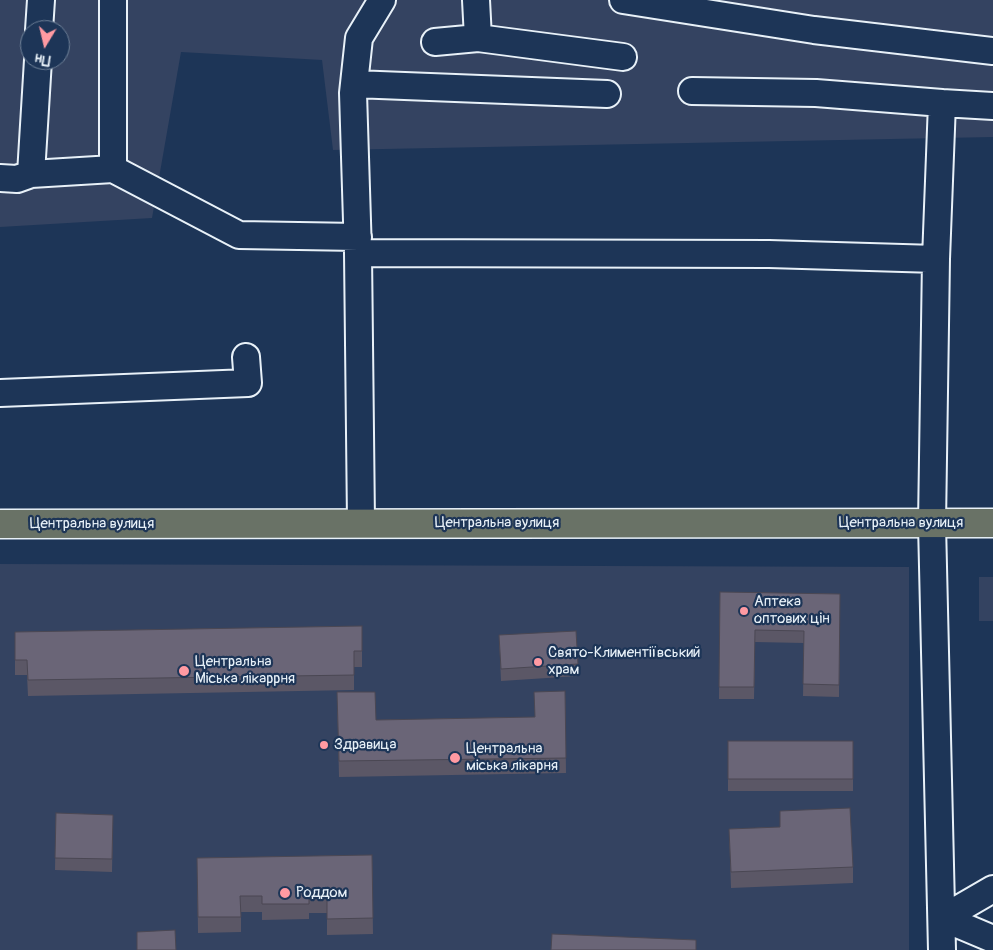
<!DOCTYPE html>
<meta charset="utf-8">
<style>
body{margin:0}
#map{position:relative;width:993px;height:950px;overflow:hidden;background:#1d3557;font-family:Pangolin,sans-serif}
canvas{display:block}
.north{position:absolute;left:20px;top:20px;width:50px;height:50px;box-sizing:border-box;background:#1d3557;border:1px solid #6e8097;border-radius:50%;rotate:189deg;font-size:14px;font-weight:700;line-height:20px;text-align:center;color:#e8f1f8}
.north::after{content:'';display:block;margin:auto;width:18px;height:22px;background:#ff9aa2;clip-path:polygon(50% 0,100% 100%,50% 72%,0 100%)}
</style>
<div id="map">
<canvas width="993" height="950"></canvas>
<div class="north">Пн</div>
</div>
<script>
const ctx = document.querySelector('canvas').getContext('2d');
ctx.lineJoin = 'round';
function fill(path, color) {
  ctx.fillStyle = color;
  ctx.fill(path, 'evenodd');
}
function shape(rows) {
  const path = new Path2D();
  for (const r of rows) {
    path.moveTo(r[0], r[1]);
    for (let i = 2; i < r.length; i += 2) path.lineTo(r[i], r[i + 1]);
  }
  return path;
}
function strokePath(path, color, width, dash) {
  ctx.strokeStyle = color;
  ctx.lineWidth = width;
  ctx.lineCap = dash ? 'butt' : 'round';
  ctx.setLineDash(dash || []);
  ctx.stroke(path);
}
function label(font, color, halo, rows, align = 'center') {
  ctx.font = font + ' Pangolin,sans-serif';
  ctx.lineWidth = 4.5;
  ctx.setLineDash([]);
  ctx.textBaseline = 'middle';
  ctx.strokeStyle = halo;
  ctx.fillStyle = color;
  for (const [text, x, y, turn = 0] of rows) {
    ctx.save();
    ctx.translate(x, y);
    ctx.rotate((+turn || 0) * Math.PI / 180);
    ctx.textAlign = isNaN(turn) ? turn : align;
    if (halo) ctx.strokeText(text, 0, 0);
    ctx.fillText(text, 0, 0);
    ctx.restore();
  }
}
fill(shape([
 [0,0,993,0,993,137,333,150,322,60,181,52,152,218,0,227],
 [30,30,60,30,60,60,30,60],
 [0,564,909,567,909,950,0,950],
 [979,577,993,577,993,621,979,621]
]), '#344361');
const minor = shape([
 [113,0,113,169,239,235,358,237],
 [476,0,478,38,623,57],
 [623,0,814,30,993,51],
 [39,30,41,0],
 [435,42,478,38],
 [354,84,607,94],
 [692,91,816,93,942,103],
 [31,174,38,60],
 [0,178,17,179,31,174,113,169],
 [358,253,353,93,359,38,382,0],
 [936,259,942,103,993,106],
 [0,393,248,383,246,357],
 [361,522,358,253,769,254,936,259,932,524,942,950],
 [943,918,993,889],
 [943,918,993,939]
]);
const major = shape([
 [0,524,993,523]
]);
strokePath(minor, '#e8f1f8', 30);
strokePath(major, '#e8f1f8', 31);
strokePath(minor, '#1d3557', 26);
strokePath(major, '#697266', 28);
fill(shape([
 [720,592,840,594,839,697,803,696,804,643,755,642,754,699,719,699],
 [362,626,362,667,354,667,354,690,28,696,27,675,15,675,15,632],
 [499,635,578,664,578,676,501,681],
 [565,691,566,773,339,777,337,692,376,720,534,717],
 [728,741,853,741,853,791,728,791],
 [780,811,853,867,853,883,731,888,729,829,780,827],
 [56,813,113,815,112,872,55,870],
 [372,855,373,934,327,935,327,913,309,913,309,919,262,920,262,912,241,912,241,932,198,933,197,858]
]), '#5b5766');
const building = shape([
 [720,592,840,594,839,685,803,684,804,631,755,630,754,687,719,687,720,592],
 [362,626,362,651,354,651,354,675,28,680,27,660,15,660,15,632,362,626],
 [576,631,578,664,501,669,499,635,576,631],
 [565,691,566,758,339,761,337,692,375,692,376,720,535,717,534,692,565,691],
 [728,741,853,741,853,779,728,779,728,741],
 [850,808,853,867,731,872,729,829,780,827,780,811,850,808],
 [56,813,113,815,112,859,55,858,56,813],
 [372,855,373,918,327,919,327,897,309,897,309,904,262,904,262,896,240,896,241,917,198,917,197,858,372,855],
 [175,930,176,950,137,950,137,932,175,930],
 [552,934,696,940,696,950,551,950,552,934]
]);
fill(building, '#6a6577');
strokePath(building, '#4a4753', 1);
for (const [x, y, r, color] of [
 [744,611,5,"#ff9aa2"],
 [538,662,5,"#ff9aa2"],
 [184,671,6,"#ff9aa2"],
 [324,745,5,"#ff9aa2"],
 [455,758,6,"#ff9aa2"],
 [285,893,6,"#ff9aa2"]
]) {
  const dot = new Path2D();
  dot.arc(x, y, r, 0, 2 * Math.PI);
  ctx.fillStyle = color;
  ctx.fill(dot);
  strokePath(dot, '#1d3557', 2);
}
label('15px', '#e8f1f8', '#1d3557', [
 ["Центральна вулиця",497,523],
 ["Центральна вулиця",901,523],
 ["Центральна вулиця",92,524]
]);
label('15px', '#e8f1f8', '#1d3557', [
 ["Аптека",754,602],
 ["оптових цін",754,619],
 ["Свято-Климентіївський",548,653],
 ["храм",548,670],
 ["Центральна",195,662],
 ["Міська лікаррня",195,679],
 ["Здравица",334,745],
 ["Центральна",466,749],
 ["міська лікарня",466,766],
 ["Роддом",296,893]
], 'left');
</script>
